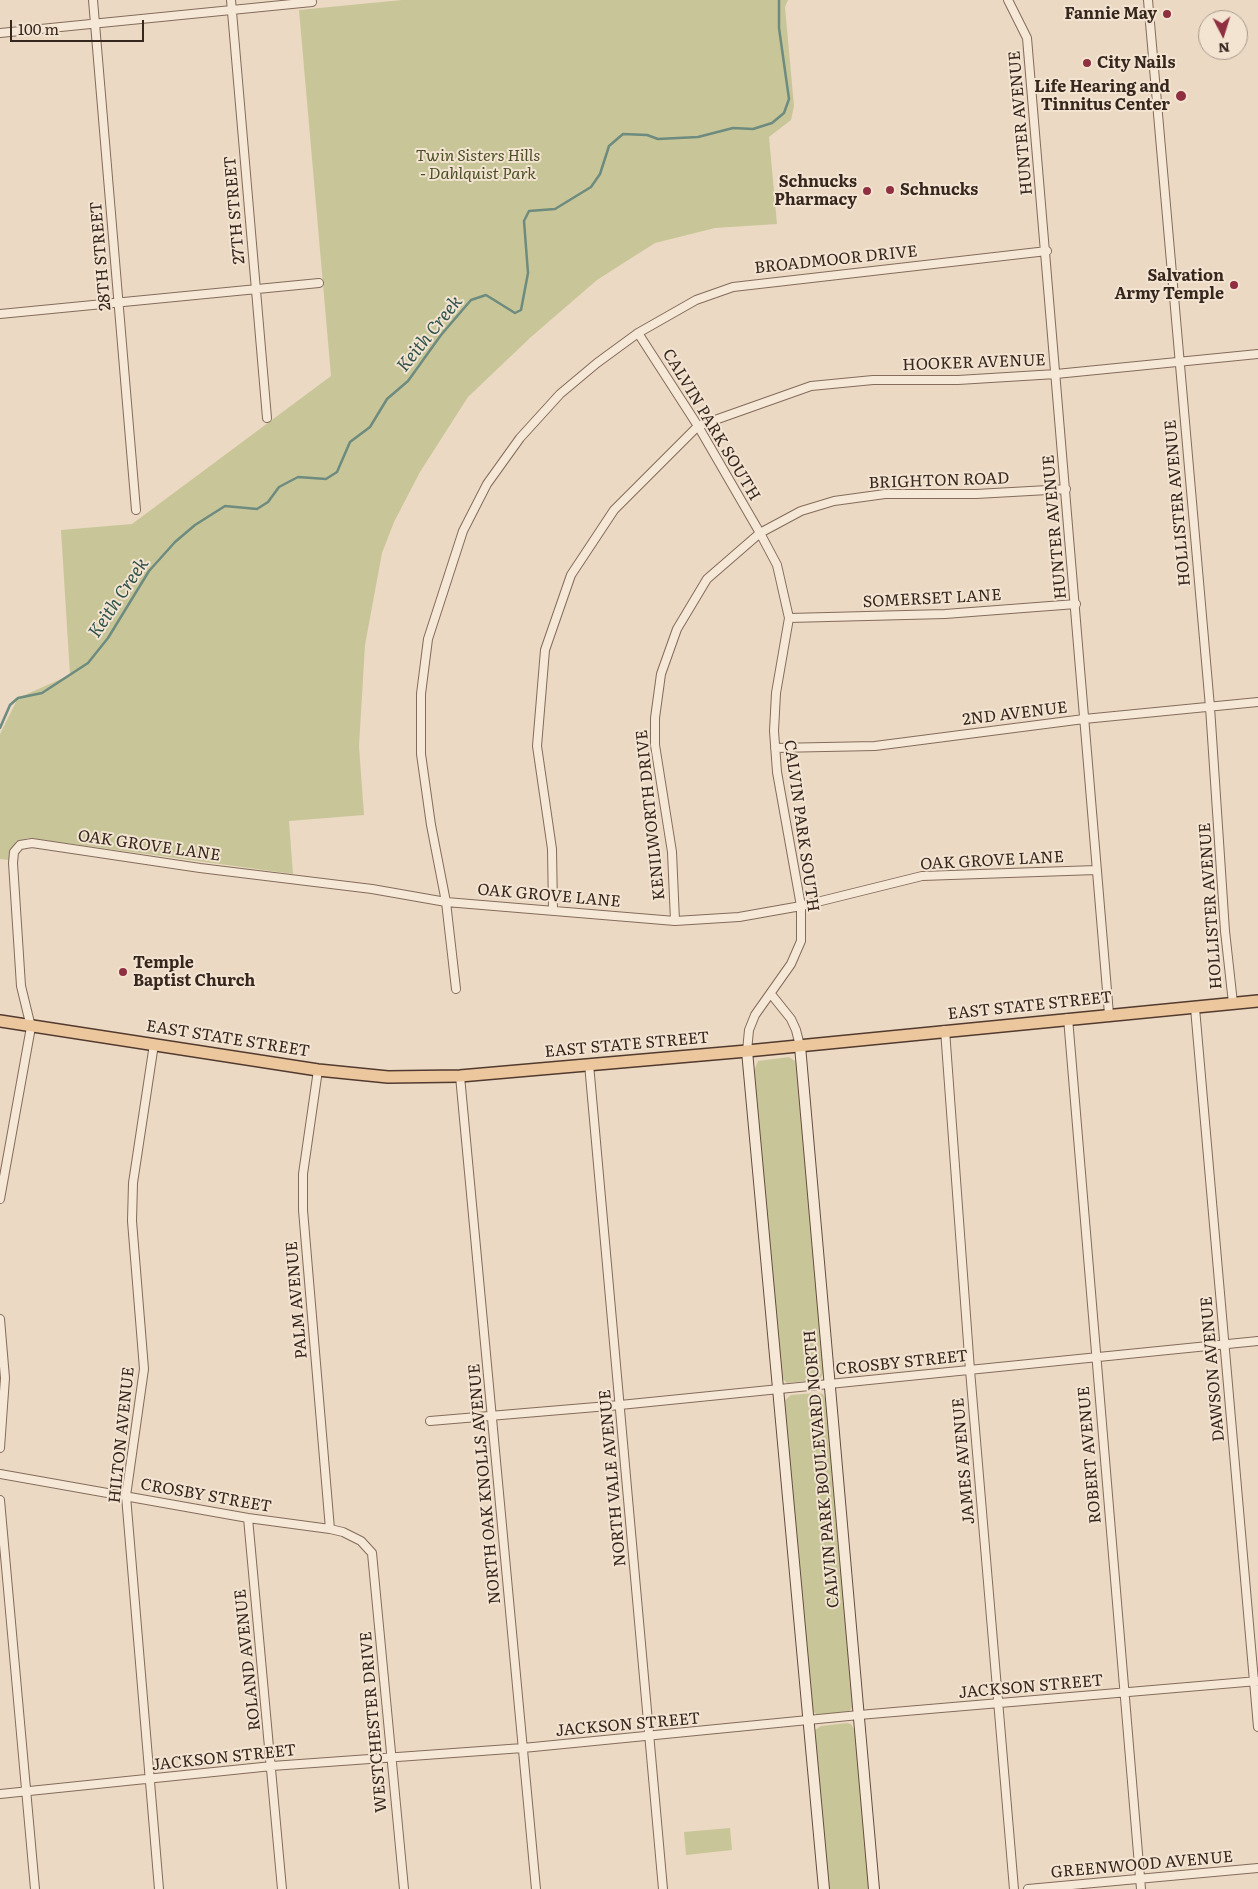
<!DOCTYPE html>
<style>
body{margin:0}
#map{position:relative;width:1258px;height:1889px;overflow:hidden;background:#ebd9c3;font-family:Literata,serif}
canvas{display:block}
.north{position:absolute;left:1198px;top:10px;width:50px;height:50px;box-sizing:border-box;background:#f3e4d2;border:1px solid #a7988a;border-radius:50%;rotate:175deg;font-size:14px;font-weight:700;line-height:20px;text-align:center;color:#35261e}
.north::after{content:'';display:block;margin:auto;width:18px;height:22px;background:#8e303f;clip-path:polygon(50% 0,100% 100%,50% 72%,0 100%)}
.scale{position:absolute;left:10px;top:20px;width:134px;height:22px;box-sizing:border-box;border:2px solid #35261e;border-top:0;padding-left:6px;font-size:15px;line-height:18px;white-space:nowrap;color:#35261e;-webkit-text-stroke:4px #f3e4d2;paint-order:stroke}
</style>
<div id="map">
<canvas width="1258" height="1889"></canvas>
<div class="north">N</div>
<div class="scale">100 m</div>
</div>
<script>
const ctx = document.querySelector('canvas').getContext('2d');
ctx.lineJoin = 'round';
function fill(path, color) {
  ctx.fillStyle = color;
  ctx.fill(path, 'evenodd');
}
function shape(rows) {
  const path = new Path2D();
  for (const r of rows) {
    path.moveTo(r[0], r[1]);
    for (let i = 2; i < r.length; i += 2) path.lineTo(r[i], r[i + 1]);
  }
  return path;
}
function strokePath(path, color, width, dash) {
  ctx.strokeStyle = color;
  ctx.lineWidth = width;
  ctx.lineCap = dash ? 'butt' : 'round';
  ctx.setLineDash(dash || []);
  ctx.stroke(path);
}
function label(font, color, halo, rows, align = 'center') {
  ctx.font = font + ' Literata,serif';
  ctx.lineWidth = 4;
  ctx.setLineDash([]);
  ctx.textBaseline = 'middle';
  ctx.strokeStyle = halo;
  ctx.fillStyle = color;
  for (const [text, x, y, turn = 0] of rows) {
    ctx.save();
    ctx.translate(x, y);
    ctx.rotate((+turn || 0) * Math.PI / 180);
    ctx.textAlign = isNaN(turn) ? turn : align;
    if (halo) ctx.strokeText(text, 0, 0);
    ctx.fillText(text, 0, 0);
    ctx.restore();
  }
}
fill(shape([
 [402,0,788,0,785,7,794,106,791,120,769,137,777,224,715,228,655,243,597,280,531,337,468,397,420,472,394,522,382,553,365,645,359,746,364,815,289,821,293,874,29,838,16,841,9,860,0,859,0,734,18,698,70,675,61,530,132,524,331,376,299,10],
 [789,1057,795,1061,796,1065,824,1372,820,1379,815,1380,787,1383,782,1378,754,1071,758,1061],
 [818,1393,823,1394,826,1400,853,1706,848,1713,819,1716,812,1711,784,1401,791,1395],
 [847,1723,851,1724,855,1731,870,1889,828,1889,815,1730,821,1726],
 [730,1828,732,1850,686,1855,684,1832]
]), '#c8c698');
strokePath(shape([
 [0,728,10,705,18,698,42,693,88,663,108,638,149,571,175,542,195,525,225,506,257,509,268,502,279,487,298,477,326,479,337,472,350,442,370,427,387,399,408,381,441,335,471,300,486,295,515,313,521,310,528,273,524,221,529,211,555,209,591,187,600,174,609,146,623,134,647,135,658,139,698,137,733,128,753,129,772,123,784,113,789,99,779,28,779,0]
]), '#6d8b7f', 2.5);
const street = shape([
 [93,0,136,510],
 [231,0,267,418],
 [1008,0,1027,38,1109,1014],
 [1148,0,1210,707,1225,931,1233,1003],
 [0,33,312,2],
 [0,314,319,283],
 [638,333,698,426,760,533,777,565,789,618,776,693,774,731,777,772,801,906,801,941,791,964,755,1015,749,1030,747,1051],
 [789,618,945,614,1076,604],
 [775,748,875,746,1084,719,1258,702],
 [553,910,552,849,537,746,545,650,571,575,614,510,698,426,811,386,873,380,958,380,1056,374,1258,354],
 [675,921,672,852,655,745,655,718,661,674,677,629,707,579,760,533,801,511,834,501,885,494,976,494,1066,489],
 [456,989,446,902,431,825,421,754,421,694,428,639,463,531,487,484,520,438,560,394,597,363,638,333,696,300,733,287,1047,251],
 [771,994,791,1019,796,1030,800,1046],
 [1195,1008,1258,1727],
 [1068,1018,1141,1889],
 [945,1030,970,1370,1014,1889],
 [154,1044,133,1183,132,1221,144,1369,126,1496,159,1889],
 [589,1064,663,1889],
 [318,1070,303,1174,303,1210,330,1529],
 [460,1076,536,1889],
 [0,1199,31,1027,21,986,13,863,14,852,20,845,32,843,200,868,372,889,446,902,675,921,739,917,801,906,922,876,1096,870],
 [0,1319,5,1378,0,1448],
 [430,1421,620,1405,1258,1341],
 [0,1474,248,1518,330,1529,343,1532,361,1541,372,1553,404,1889],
 [0,1500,35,1889],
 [248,1518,282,1889],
 [0,1794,272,1766,523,1748,859,1715,1258,1681],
 [1028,1889,1258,1868]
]);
const secondary = shape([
 [800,1046,874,1889],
 [747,1051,824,1889]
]);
const primary = shape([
 [0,1021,318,1070,388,1077,460,1076,747,1051,1258,1001]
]);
strokePath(street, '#846b5b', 10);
strokePath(secondary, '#654c3f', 12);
strokePath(primary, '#523a2f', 14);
strokePath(street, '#f6e8d6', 8);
strokePath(secondary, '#f6e8d6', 10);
strokePath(primary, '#ecc79d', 11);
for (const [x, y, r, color] of [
 [1167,14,5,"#8e303f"],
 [1087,63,5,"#8e303f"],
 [1181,96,6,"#8e303f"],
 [890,190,5,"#8e303f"],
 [867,191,5,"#8e303f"],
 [1234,285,5,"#8e303f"],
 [123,972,5,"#8e303f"]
]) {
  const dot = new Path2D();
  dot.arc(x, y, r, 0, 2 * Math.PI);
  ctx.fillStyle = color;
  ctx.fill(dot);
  strokePath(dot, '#f3e4d2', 2);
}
label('bold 16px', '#35261e', '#f3e4d2', [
 ["Fannie May",1157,14],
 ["City Nails",1097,63,"left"],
 ["Life Hearing and",1170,87],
 ["Tinnitus Center",1170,105],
 ["Schnucks",857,182],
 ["Pharmacy",857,200],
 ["Schnucks",900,190,"left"],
 ["Salvation",1224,276],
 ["Army Temple",1224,294],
 ["Temple",133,963,"left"],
 ["Baptist Church",133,981,"left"]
], 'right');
label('16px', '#35261e', '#f3e4d2', [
 ["HUNTER AVENUE",1021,123,-95],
 ["27TH STREET",235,210,-95],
 ["28TH STREET",101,256,-95],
 ["BROADMOOR DRIVE",836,260,-6],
 ["HOOKER AVENUE",974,363,-2],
 ["CALVIN PARK SOUTH",711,425,59],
 ["BRIGHTON ROAD",939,481,-2],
 ["HOLLISTER AVENUE",1178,503,-95],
 ["HUNTER AVENUE",1055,527,-95],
 ["SOMERSET LANE",932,599,-3],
 ["2ND AVENUE",1015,714,-7],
 ["KENILWORTH DRIVE",651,815,-96],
 ["CALVIN PARK SOUTH",801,826,82],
 ["OAK GROVE LANE",149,846,8],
 ["OAK GROVE LANE",992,861,-3],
 ["OAK GROVE LANE",549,896,5],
 ["HOLLISTER AVENUE",1211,906,-94],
 ["EAST STATE STREET",1030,1006,-6],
 ["EAST STATE STREET",228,1039,9],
 ["EAST STATE STREET",627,1045,-5],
 ["PALM AVENUE",297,1300,-95],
 ["CROSBY STREET",902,1363,-6],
 ["DAWSON AVENUE",1213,1369,-95],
 ["HILTON AVENUE",122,1435,-84],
 ["ROBERT AVENUE",1090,1455,-95],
 ["JAMES AVENUE",964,1461,-95],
 ["CALVIN PARK BOULEVARD NORTH",822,1469,-95],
 ["NORTH VALE AVENUE",613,1478,-95],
 ["NORTH OAK KNOLLS AVENUE",485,1484,-95],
 ["CROSBY STREET",206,1496,10],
 ["ROLAND AVENUE",248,1660,-96],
 ["JACKSON STREET",1031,1687,-5],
 ["WESTCHESTER DRIVE",374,1722,-95],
 ["JACKSON STREET",628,1725,-5],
 ["JACKSON STREET",224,1758,-6],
 ["GREENWOOD AVENUE",1142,1865,-5]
]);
label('italic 16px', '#4c5026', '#f3e4d2', [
 ["Twin Sisters Hills",478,156],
 ["- Dahlquist Park",478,174]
]);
label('italic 18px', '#2f534b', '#f3e4d2', [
 ["Keith Creek",430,334,-51],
 ["Keith Creek",119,598,-56]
]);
</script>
